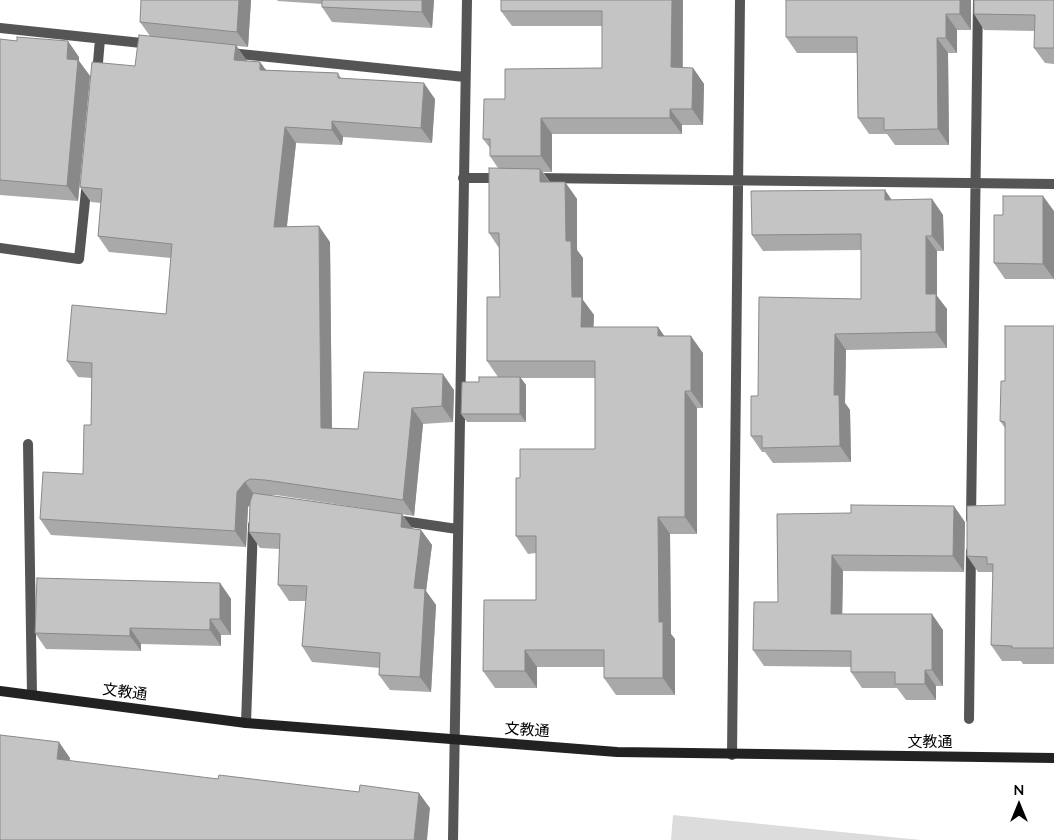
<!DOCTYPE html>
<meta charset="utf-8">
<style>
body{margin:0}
#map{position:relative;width:1054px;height:840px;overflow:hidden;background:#fff;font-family:Lato,sans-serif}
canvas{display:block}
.north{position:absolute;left:994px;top:780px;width:50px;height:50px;-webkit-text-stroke:4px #fff;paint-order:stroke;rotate:0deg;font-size:14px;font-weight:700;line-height:20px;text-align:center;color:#000}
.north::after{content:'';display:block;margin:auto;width:18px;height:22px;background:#000;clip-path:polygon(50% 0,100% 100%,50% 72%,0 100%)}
</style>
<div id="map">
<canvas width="1054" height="840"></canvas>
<div class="north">N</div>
</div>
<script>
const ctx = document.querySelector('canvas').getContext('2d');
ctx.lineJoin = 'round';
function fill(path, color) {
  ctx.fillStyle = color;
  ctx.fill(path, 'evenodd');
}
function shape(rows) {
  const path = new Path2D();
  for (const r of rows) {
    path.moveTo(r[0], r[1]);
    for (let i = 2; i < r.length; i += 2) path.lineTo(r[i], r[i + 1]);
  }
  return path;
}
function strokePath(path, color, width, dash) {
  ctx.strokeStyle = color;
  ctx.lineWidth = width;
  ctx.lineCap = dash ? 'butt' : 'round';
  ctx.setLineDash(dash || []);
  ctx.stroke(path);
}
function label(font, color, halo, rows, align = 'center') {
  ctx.font = font + ' Lato,"Noto Sans JP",sans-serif';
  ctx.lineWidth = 4;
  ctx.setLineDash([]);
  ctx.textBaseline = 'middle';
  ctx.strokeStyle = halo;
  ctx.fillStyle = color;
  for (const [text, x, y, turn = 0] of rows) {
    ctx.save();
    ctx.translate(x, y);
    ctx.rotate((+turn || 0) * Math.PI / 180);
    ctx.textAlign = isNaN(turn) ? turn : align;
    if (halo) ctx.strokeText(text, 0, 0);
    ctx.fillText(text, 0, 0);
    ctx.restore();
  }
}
fill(shape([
 [673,815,921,840,671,840]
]), '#dcdcdc');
strokePath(shape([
 [28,444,32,695]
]), '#555', 10);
strokePath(shape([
 [0,28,151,44],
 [230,53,465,77],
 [97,74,100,39],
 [463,178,501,178],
 [535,178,1054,184],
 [0,248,79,259,87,181],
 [971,519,978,0],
 [396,520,457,529],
 [969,719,971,551],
 [246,723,253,525],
 [732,755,740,0],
 [453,840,467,0]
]), '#555', 10);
strokePath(shape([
 [0,691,246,723,617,752,1054,758]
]), '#222', 10);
fill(shape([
 [251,0,248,47,236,46,247,61,260,62,266,70,338,73,341,78,435,99,432,143,343,137,342,145,296,143,287,227,330,242,332,428,358,429,454,390,453,422,423,424,414,516,276,495,265,495,402,514,412,529,421,530,432,545,426,591,436,605,431,692,390,690,379,675,380,668,312,662,302,646,306,601,289,601,278,585,280,549,260,548,249,532,250,505,248,507,246,547,51,535,40,519,83,474,91,425,92,378,78,377,67,361,166,314,171,258,109,252,98,236,101,203,91,202,80,187,135,66,150,36,140,22],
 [277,0,434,0,432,28,332,22,322,7,322,4,278,1],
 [501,0,683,0,683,68,693,68,704,84,703,125,682,125,682,134,552,134,552,172,543,172,550,182,565,182,577,199,577,250,583,258,583,300,594,315,593,327,658,327,664,336,703,353,703,408,697,408,697,534,670,534,671,634,675,639,675,695,616,695,604,678,604,667,537,667,537,688,495,688,483,671,536,600,536,553,528,554,516,536,520,478,595,449,595,378,521,378,526,385,526,422,467,422,461,414,479,382,498,377,487,361,500,297,499,248,489,233,498,168,490,156,490,148,483,139,505,99,602,68,602,26,512,26,501,11],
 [971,0,971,30,957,30,957,53,948,53,949,145,895,145,887,134,869,134,858,118,857,53,797,53,786,37],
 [1054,0,1054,64,1045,63,1034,48,1035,31,984,30,974,14],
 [0,39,79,57,79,61,90,76,78,201,0,195],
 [932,199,943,215,944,251,937,251,937,296,947,309,947,348,846,350,845,403,850,410,851,462,773,463,765,452,762,452,751,436,758,396,861,299,861,250,763,251,752,235,892,200],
 [1054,211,1054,279,1005,279,994,263,1003,215],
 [1054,326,1054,664,1023,664,1021,661,1002,661,991,645,993,572,978,572,967,556,1005,505,1005,428,1000,421,1005,381],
 [777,514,965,522,964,572,843,571,842,614,943,630,943,686,936,686,936,700,906,700,897,688,862,688,851,672,851,667,764,666,753,650,778,602],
 [220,583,231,599,231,635,221,635,221,646,141,644,141,651,46,649,35,633]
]), '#a9a9a9');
fill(shape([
 [239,0,251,0,248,47,237,32],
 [422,0,434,0,432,28,422,12],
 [672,0,683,0,682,83,671,67],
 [960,0,971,0,971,30,960,14],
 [946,14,957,30,957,53,946,38],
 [937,38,948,53,949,145,938,129],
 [68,41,79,57,79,61,90,76,78,201,67,186,67,59],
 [236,45,247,61,234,60],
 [260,62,271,77,260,70],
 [693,68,704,84,703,125,692,109],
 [424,83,435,99,432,143,421,128],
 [670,109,682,125,682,134,670,118],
 [541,118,552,134,552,172,541,156],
 [332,121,343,137,342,145,332,130],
 [285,127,296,143,285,242,274,227],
 [540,169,552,186,540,182],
 [565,182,577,199,577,250,583,258,583,300,594,315,593,344,581,327,572,297,566,241],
 [885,190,896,206,885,200],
 [1043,196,1054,211,1054,279,1043,264],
 [932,199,943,215,944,251,932,236],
 [319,226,330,242,332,444,321,428],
 [926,236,937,251,937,296,947,309,947,348,936,332,926,294],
 [658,327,670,344,658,336],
 [835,334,846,350,845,403,850,410,851,462,840,446,834,395],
 [691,336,703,353,703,408,691,391],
 [443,374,454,390,453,422,442,406],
 [520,377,526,385,526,422,520,414],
 [685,391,697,408,697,534,685,517],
 [412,408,423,424,414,516,403,500],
 [245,482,256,497,248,507,246,547,235,531,237,492],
 [954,506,965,522,964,572,953,556],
 [402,514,413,529,401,527],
 [658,517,670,534,671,634,675,639,675,695,663,678,659,622],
 [421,530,432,545,426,591,436,605,431,692,420,677,414,588],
 [832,555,843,571,842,630,831,614],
 [220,583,231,599,231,635,220,619],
 [932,614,943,630,943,686,932,670],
 [210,619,221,635,221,646,210,630],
 [130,628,141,644,141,651,130,636],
 [525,650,537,667,537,688,525,671],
 [925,670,936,686,936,700,925,684],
 [59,742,70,758,68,775,57,759],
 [419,793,430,808,427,840,414,840]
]), '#898989');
const building = shape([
 [141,0,239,0,237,32,140,22,141,0],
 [322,0,422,0,422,12,322,7,322,0],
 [501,0,672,0,671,67,693,68,692,109,670,109,670,118,541,118,541,156,490,156,490,139,483,139,484,99,505,99,505,69,602,68,602,11,501,11,501,0],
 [786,0,960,0,960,14,946,14,946,38,937,38,938,129,884,130,884,118,858,118,857,37,786,37,786,0],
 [974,0,1054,0,1054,48,1034,48,1035,15,974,14,974,0],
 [139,35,236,45,234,60,260,62,260,70,338,73,338,78,424,83,421,128,332,121,332,130,285,127,274,227,319,226,321,428,358,429,364,372,443,374,442,406,412,408,403,500,265,480,250,479,245,482,237,492,235,531,40,519,43,472,83,474,84,425,91,425,92,363,67,361,72,305,166,314,172,244,98,236,102,189,80,187,92,62,135,66,139,35],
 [17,37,68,41,67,59,78,60,67,186,0,180,0,39,17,41,17,37],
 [489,168,540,169,540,182,565,182,566,241,571,241,572,297,582,297,581,327,658,327,658,336,691,336,691,391,685,391,685,517,658,517,659,622,663,622,663,678,604,678,604,650,525,650,525,671,483,671,484,600,536,600,536,536,516,536,516,478,520,478,520,449,595,449,595,361,487,361,487,297,500,297,499,233,489,233,489,168],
 [885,190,885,200,932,199,932,236,926,236,926,294,936,294,936,332,835,334,834,395,839,395,840,446,762,448,762,436,751,436,751,396,758,396,759,297,861,299,861,234,752,235,751,191,885,190],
 [1003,196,1043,196,1043,264,994,263,994,215,1003,215,1003,196],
 [1005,326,1054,326,1054,648,1012,648,1012,646,991,645,993,564,987,564,987,557,967,556,967,506,1005,505,1005,422,1000,421,1001,381,1005,381,1005,326],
 [479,377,520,377,520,414,461,414,462,382,479,382,479,377],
 [253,493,402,514,401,527,421,530,414,588,425,589,420,677,379,675,380,653,302,646,307,586,278,585,280,534,249,532,250,502,253,493],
 [851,505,954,506,953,556,832,555,831,614,932,614,932,670,925,670,925,684,895,684,895,672,851,672,851,651,753,650,754,602,778,602,777,514,851,513,851,505],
 [37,578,220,583,220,619,210,619,210,630,130,628,130,636,35,633,37,578],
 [0,735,59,742,57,759,218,779,219,775,359,792,360,785,419,793,414,840,0,840,0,735]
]);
fill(building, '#c4c4c4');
strokePath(building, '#898989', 1);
label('15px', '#000', '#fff', [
 ["文教通",125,692,7],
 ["文教通",527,730,4],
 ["文教通",930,742]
]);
</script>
